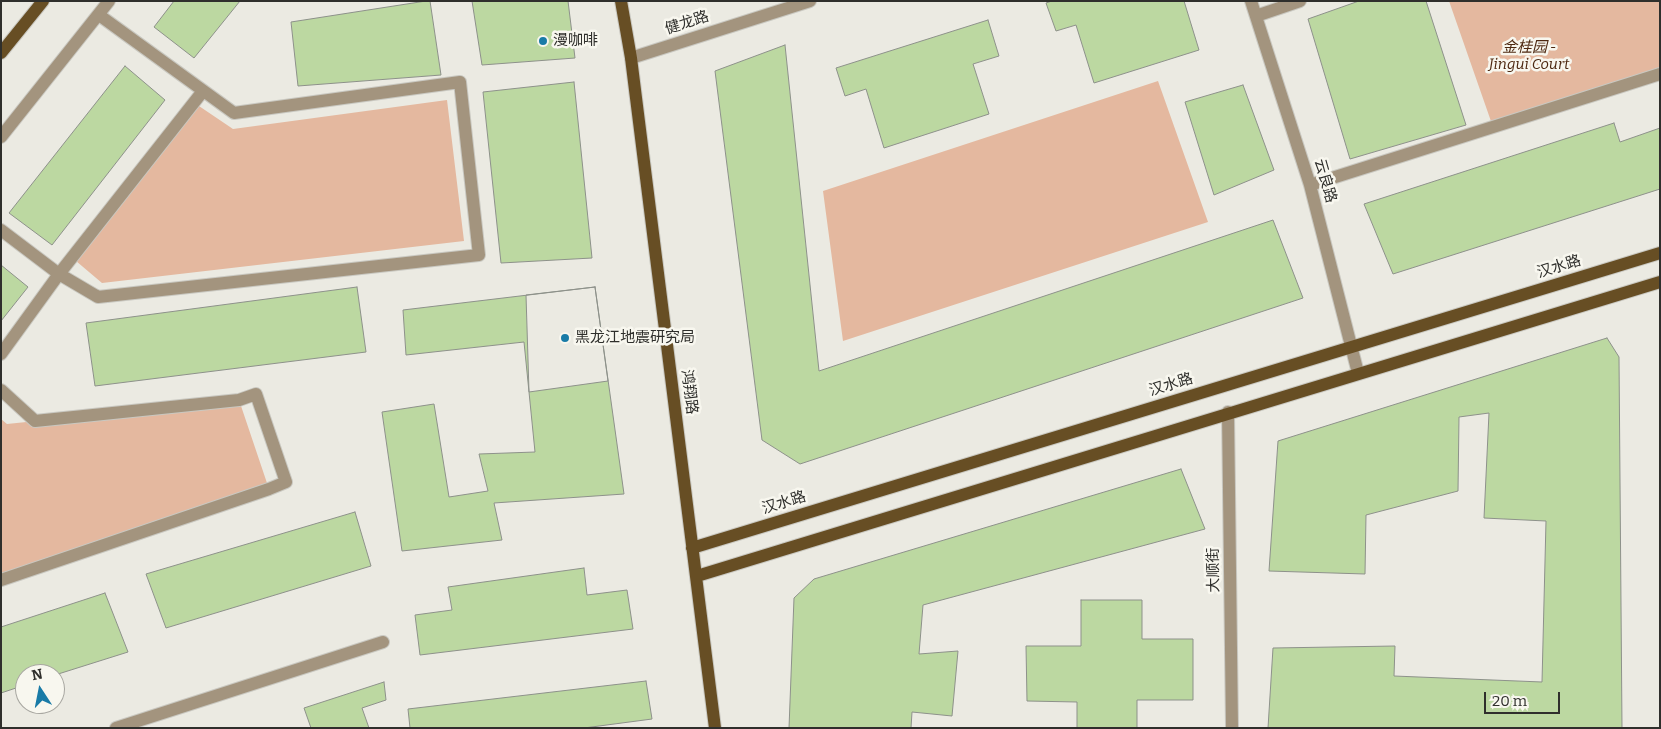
<!DOCTYPE html>
<meta charset="utf-8">
<style>
body{margin:0}
#map{position:relative;width:1661px;height:729px;overflow:hidden;background:#ebeae2;font-family:Bitter,serif}
canvas{display:block}
.frame{position:absolute;inset:0;border:2px solid #2f2f2c;pointer-events:none}
.north{position:absolute;left:15px;top:664px;width:50px;height:50px;box-sizing:border-box;background:#f8f7ef;border:1px solid #a8a7a1;border-radius:50%;rotate:349deg;font-size:14px;font-weight:700;line-height:20px;text-align:center;color:#2f2f2c}
.north::after{content:'';display:block;margin:auto;width:18px;height:22px;background:#197ba7;clip-path:polygon(50% 0,100% 100%,50% 72%,0 100%)}
.scale{position:absolute;left:1484px;top:692px;width:76px;height:22px;box-sizing:border-box;border:2px solid #2f2f2c;border-top:0;padding-left:6px;font-size:15px;line-height:18px;white-space:nowrap;color:#2f2f2c;-webkit-text-stroke:4px #f8f7ef;paint-order:stroke}
</style>
<div id="map">
<canvas width="1661" height="729"></canvas>
<div class="frame"></div>
<div class="north">N</div>
<div class="scale">20 m</div>
</div>
<script>
const ctx = document.querySelector('canvas').getContext('2d');
ctx.lineJoin = 'round';
function fill(path, color) {
  ctx.fillStyle = color;
  ctx.fill(path, 'evenodd');
}
function shape(rows) {
  const path = new Path2D();
  for (const r of rows) {
    path.moveTo(r[0], r[1]);
    for (let i = 2; i < r.length; i += 2) path.lineTo(r[i], r[i + 1]);
  }
  return path;
}
function strokePath(path, color, width, dash) {
  ctx.strokeStyle = color;
  ctx.lineWidth = width;
  ctx.lineCap = dash ? 'butt' : 'round';
  ctx.setLineDash(dash || []);
  ctx.stroke(path);
}
function label(font, color, halo, rows, align = 'center') {
  ctx.font = font + ' Bitter,"Noto Sans SC",serif';
  ctx.lineWidth = 5;
  ctx.setLineDash([]);
  ctx.textBaseline = 'middle';
  ctx.strokeStyle = halo;
  ctx.fillStyle = color;
  for (const [text, x, y, turn = 0] of rows) {
    ctx.save();
    ctx.translate(x, y);
    ctx.rotate((+turn || 0) * Math.PI / 180);
    ctx.textAlign = isNaN(turn) ? turn : align;
    if (halo) ctx.strokeText(text, 0, 0);
    ctx.fillText(text, 0, 0);
    ctx.restore();
  }
}
fill(shape([
 [1449,1,1660,1,1660,74,1493,127],
 [1158,81,1208,222,843,341,823,191],
 [447,100,464,241,102,283,76,261,196,104,233,129],
 [239,400,269,489,1,580,1,419,7,424]
]), '#e4b89f');
const building = shape([
 [174,1,240,1,194,58,154,27,174,1],
 [426,1,430,1,441,75,298,86,291,22,426,1],
 [472,1,568,1,575,58,482,65,472,1],
 [1052,1,1184,1,1199,50,1094,83,1076,25,1056,31,1046,3,1052,1],
 [1359,1,1426,1,1466,125,1350,159,1308,19,1359,1],
 [988,20,999,56,973,64,989,114,884,148,866,89,845,96,836,68,988,20],
 [785,45,819,371,1273,220,1303,298,800,464,762,440,715,71,785,45],
 [125,66,165,100,52,245,9,213,125,66],
 [574,82,592,258,501,263,483,92,574,82],
 [1243,85,1274,170,1214,195,1185,102,1243,85],
 [1614,123,1620,142,1660,128,1660,189,1393,274,1364,204,1614,123],
 [1,265,28,287,1,321,1,265],
 [357,287,366,352,95,386,86,323,357,287],
 [595,287,624,494,494,503,502,540,402,551,382,412,434,404,449,497,488,491,479,454,535,452,524,342,406,355,403,310,595,287],
 [595,287,608,381,529,392,526,295,595,287],
 [1607,338,1619,357,1622,728,1268,728,1273,648,1395,646,1394,676,1542,682,1546,521,1484,518,1489,413,1459,417,1458,491,1366,515,1365,574,1269,571,1278,441,1607,338],
 [1181,469,1205,529,923,605,919,654,958,651,952,716,912,712,911,728,789,728,794,598,814,579,1181,469],
 [355,512,371,566,166,628,146,574,355,512],
 [584,568,587,595,627,590,633,629,420,655,415,615,452,610,448,587,584,568],
 [105,593,128,652,55,675,55,674,25,674,25,685,1,693,1,627,105,593],
 [1081,600,1142,600,1142,639,1193,639,1193,700,1137,700,1137,728,1077,728,1077,702,1027,701,1026,646,1081,646,1081,600],
 [646,681,652,719,584,728,410,728,408,709,646,681],
 [384,682,386,700,362,708,369,728,311,728,304,708,384,682]
]);
fill(building, '#bcd8a1');
strokePath(building, '#8d918a', 1);
const minor = shape([
 [1251,1,1310,185,1358,373],
 [1256,16,1300,1],
 [631,58,810,1],
 [1,137,109,1],
 [1310,185,1660,74],
 [1,230,59,274,203,91],
 [1,354,59,274,98,297,479,255,460,82,234,113,99,15],
 [1,390,35,421,239,400,256,394,286,482,269,489,1,580],
 [1228,412,1232,728],
 [116,728,383,642]
]);
const major = shape([
 [621,1,631,58,715,728],
 [1,53,43,1],
 [692,548,1660,253],
 [697,576,1660,282]
]);
strokePath(minor, '#c9c8c1', 14);
strokePath(major, '#c9c8c1', 14);
strokePath(minor, '#a3947e', 12);
strokePath(major, '#674e24', 12);
for (const [x, y, r, color] of [
 [543,41,5,"#197ba7"],
 [565,338,5,"#197ba7"]
]) {
  const dot = new Path2D();
  dot.arc(x, y, r, 0, 2 * Math.PI);
  ctx.fillStyle = color;
  ctx.fill(dot);
  strokePath(dot, '#f8f7ef', 2);
}
label('15px', '#2f2f2c', '#f8f7ef', [
 ["健龙路",687,23,-18],
 ["云良路",1325,181,74],
 ["汉水路",1559,267,-17],
 ["汉水路",1171,385,-17],
 ["鸿翔路",689,392,83],
 ["汉水路",784,503,-17],
 ["大顺街",1214,570,-91]
]);
label('15px', '#2f2f2c', '#f8f7ef', [
 ["漫咖啡",553,41],
 ["黑龙江地震研究局",575,338]
], 'left');
label('italic 15px', '#4d2810', '#f8f7ef', [
 ["金桂园 -",1529,48],
 ["Jingui Court",1529,65]
]);
</script>
